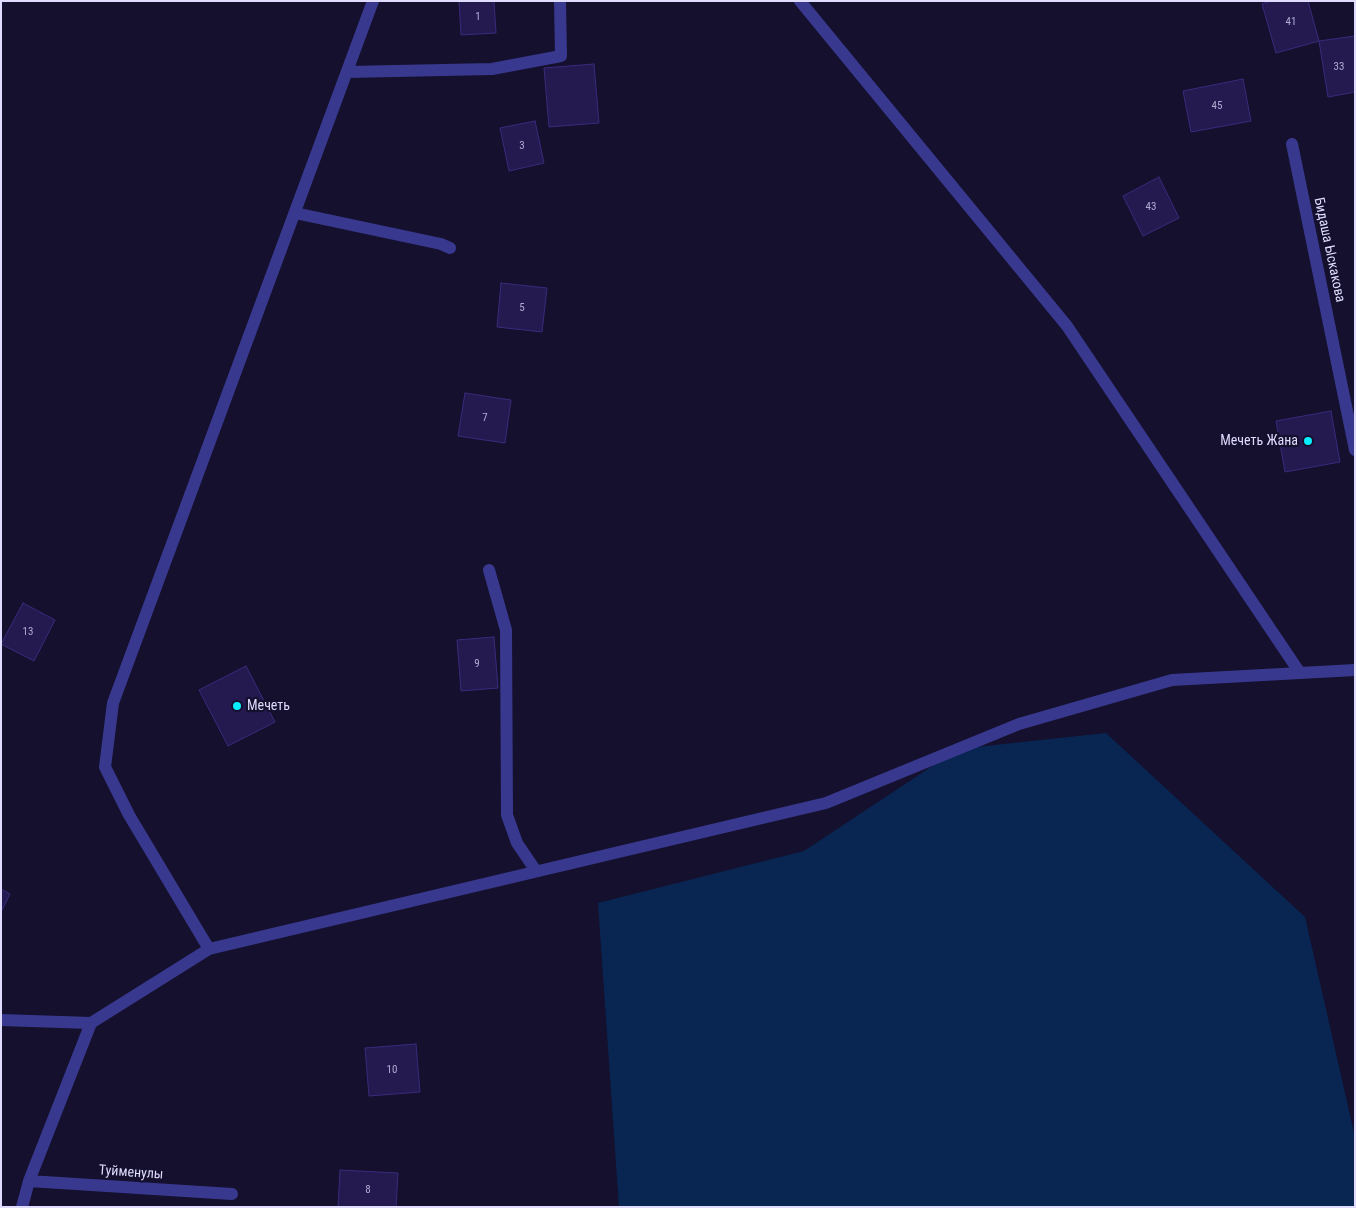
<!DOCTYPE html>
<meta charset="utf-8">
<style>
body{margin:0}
#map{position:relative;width:1356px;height:1208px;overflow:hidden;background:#14102d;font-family:"Roboto Condensed",sans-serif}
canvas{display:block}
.frame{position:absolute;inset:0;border:2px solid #dfdcff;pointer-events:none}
</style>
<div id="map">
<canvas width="1356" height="1208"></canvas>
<div class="frame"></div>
</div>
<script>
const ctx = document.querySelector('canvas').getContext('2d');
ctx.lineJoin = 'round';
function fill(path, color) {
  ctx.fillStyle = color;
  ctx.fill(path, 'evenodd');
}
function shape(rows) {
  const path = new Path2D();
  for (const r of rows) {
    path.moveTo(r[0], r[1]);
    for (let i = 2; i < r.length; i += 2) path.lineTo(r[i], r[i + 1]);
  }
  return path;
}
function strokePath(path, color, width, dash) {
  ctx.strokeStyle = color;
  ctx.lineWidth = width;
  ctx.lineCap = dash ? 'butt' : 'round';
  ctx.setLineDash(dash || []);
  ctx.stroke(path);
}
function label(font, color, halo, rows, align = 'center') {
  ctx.font = font + ' "Roboto Condensed",sans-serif';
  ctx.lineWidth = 4.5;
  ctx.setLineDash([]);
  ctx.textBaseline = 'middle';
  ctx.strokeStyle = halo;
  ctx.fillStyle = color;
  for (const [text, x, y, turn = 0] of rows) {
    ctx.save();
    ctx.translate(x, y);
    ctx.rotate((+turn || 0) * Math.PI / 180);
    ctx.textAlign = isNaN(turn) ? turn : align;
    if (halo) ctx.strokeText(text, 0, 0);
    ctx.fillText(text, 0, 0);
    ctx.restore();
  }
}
fill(shape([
 [1106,733,1305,917,1355,1137,1355,1207,619,1207,598,903,804,851,958,749]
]), '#092653');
const building = shape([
 [459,1,494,1,496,33,461,35,459,1],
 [1271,1,1308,1,1319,41,1276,53,1262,4,1271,1],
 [1355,36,1355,92,1328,97,1319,41,1355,36],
 [594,64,599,123,549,127,544,68,594,64],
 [1243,79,1251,121,1191,132,1183,91,1243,79],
 [535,121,544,163,509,171,500,128,535,121],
 [1159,177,1179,218,1143,236,1123,196,1159,177],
 [501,283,547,288,542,332,497,327,501,283],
 [465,393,511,400,505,443,458,436,465,393],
 [1331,411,1340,462,1285,472,1276,421,1331,411],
 [23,603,55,620,34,661,1,644,23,603],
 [494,637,498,688,461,691,457,640,494,637],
 [246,666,275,722,228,746,199,690,246,666],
 [1,889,10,894,1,912,1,889],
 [416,1044,420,1092,369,1096,365,1048,416,1044],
 [340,1170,398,1173,396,1207,338,1207,340,1170]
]);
fill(building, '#241a50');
strokePath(building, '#392b7d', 1);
strokePath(shape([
 [800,1,1067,326,1300,673],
 [347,72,492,69,561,56,560,1],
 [1292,144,1355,450],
 [295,213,441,244,450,248],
 [489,570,506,630,507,815,517,843,536,871],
 [209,949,129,815,105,767,113,703,373,1],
 [1,1020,91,1023],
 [29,1181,232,1194],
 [22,1207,29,1181,91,1023,209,949,826,803,1019,724,1172,680,1355,670]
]), '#39388f', 12);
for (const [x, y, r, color] of [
 [1308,441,5,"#08edff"],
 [237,706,5,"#08edff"]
]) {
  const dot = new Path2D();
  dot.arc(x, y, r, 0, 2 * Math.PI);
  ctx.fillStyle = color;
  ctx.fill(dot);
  strokePath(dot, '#14102d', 2);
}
label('11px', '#b0acd3', null, [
 ["1",478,17],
 ["41",1291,22],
 ["33",1339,67],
 ["45",1217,106],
 ["3",522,146],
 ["43",1151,207],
 ["5",522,308],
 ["7",485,418],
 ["13",28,632],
 ["9",477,664],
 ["10",392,1070],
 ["8",368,1190]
]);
label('14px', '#dfdcff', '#14102d', [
 ["Бидаша Ыскакова",1329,250,78],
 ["Туйменулы",131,1173,4]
]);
label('14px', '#dfdcff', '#14102d', [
 ["Мечеть Жана",1298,441],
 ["Мечеть",247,706,"left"]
], 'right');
</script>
